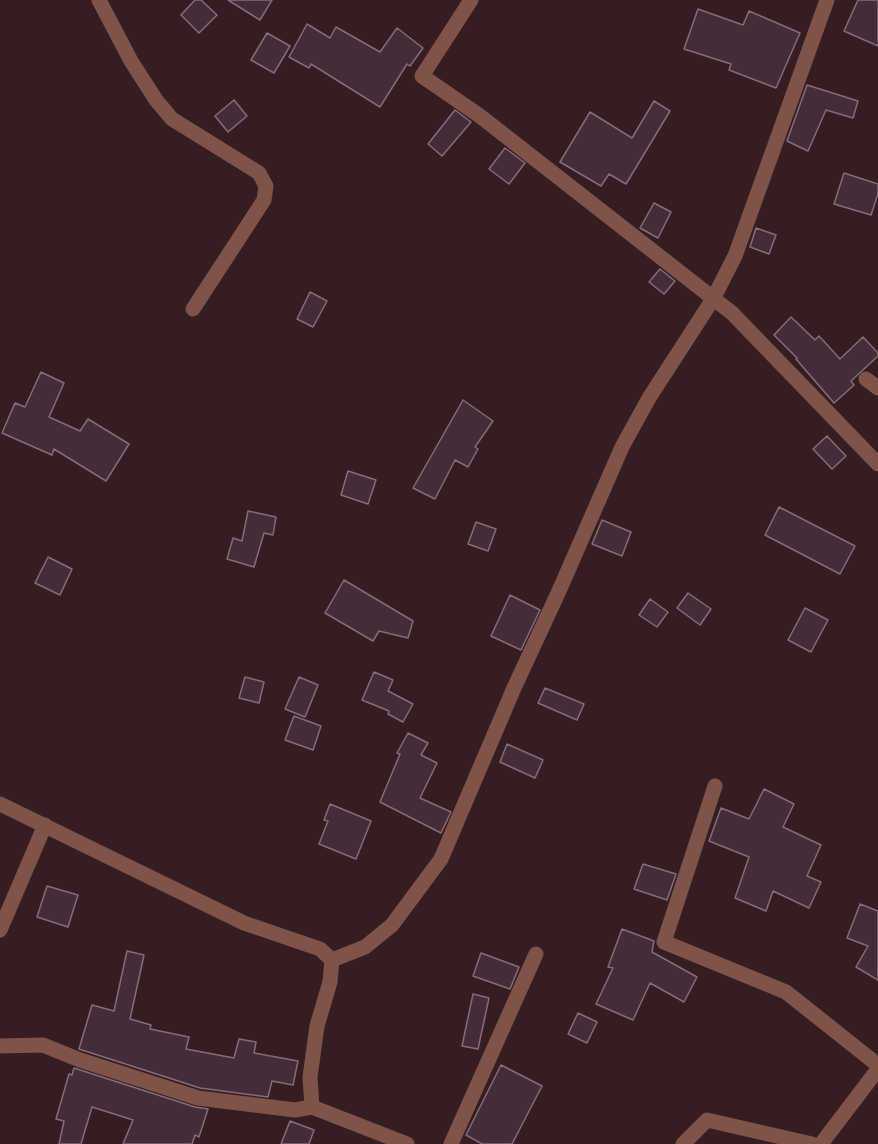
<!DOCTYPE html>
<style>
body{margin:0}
canvas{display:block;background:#361d21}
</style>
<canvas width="878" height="1144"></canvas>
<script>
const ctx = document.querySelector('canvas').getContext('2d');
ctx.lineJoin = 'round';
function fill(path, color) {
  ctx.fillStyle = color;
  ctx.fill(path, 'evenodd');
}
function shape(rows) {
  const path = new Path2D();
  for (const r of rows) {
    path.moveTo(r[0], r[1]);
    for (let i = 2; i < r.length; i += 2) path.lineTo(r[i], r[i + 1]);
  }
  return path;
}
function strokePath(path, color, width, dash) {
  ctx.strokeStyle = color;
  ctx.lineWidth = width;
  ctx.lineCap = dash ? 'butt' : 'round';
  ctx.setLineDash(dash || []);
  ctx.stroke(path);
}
const building = shape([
 [195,0,201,0,217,15,199,33,181,15,195,0],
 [228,0,272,0,260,20,228,0],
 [858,0,878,0,878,46,844,31,858,0],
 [698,9,743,25,749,11,800,33,776,88,729,70,731,64,684,49,698,9],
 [307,24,330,38,336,27,380,52,397,28,423,48,410,66,407,64,380,107,311,64,309,68,289,57,307,24],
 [267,33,290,46,274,73,251,60,267,33],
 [807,85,858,101,853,118,826,110,808,151,787,141,807,85],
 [234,100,247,116,228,132,215,116,234,100],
 [654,101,670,111,626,184,609,174,601,186,560,162,590,112,632,138,654,101],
 [455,110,471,122,442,156,428,144,455,110],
 [505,148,525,163,509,184,489,169,505,148],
 [844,173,878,184,878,194,871,215,834,204,844,173],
 [654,203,671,212,658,238,640,228,654,203],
 [756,228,776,235,769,254,750,247,756,228],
 [660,269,675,281,664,294,649,282,660,269],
 [310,292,327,301,313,327,297,319,310,292],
 [791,317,815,340,819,336,840,359,863,337,878,353,878,356,851,381,854,385,834,403,796,359,797,358,774,335,791,317],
 [41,372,64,383,49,417,80,431,88,419,129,444,106,481,54,449,52,455,2,433,15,403,25,407,41,372],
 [463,400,493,421,475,447,478,449,468,467,455,460,435,499,413,488,463,400],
 [827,436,846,456,832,469,813,449,827,436],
 [348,471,376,480,368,504,341,495,348,471],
 [779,507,855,546,840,574,765,535,779,507],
 [248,511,276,517,273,535,264,533,254,567,227,559,233,538,242,541,248,511],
 [602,520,631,532,622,556,592,544,602,520],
 [476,522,496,529,488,551,468,544,476,522],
 [48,557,72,569,60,595,35,583,48,557],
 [344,580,413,621,408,638,379,631,373,641,325,613,344,580],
 [688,593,711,609,700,625,677,608,688,593],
 [510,595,540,610,521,650,491,636,510,595],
 [650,599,668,612,657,627,639,615,650,599],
 [805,608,828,620,811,652,788,640,805,608],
 [374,672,393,680,388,691,413,704,403,722,388,714,389,711,362,700,374,672],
 [245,677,264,682,259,703,239,698,245,677],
 [299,677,318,685,305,717,285,709,299,677],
 [545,688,584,704,577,720,538,703,545,688],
 [294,716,321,726,313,750,285,740,294,716],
 [408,733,428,743,421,755,437,763,420,798,451,812,441,833,380,802,400,754,397,753,408,733],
 [507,744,543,760,535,778,500,762,507,744],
 [764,789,794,804,783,827,821,845,807,876,821,882,809,908,773,891,766,911,735,898,749,857,709,841,721,808,749,819,764,789],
 [330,804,371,821,356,859,319,844,328,821,324,820,330,804],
 [643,864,676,874,667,900,634,889,643,864],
 [47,886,78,895,68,927,37,917,47,886],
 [860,904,878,911,878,980,856,967,868,946,847,938,860,904],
 [622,929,654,941,652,952,697,977,684,1002,650,983,633,1020,596,1004,613,968,608,967,622,929],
 [127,951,144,955,130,1019,151,1025,150,1029,189,1037,186,1049,234,1058,239,1039,256,1042,254,1053,298,1061,293,1085,272,1081,268,1097,200,1088,79,1049,92,1005,114,1011,127,951],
 [481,953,519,967,510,989,473,976,481,953],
 [473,994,489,998,478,1049,462,1046,473,994],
 [578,1013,597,1022,587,1043,568,1034,578,1013],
 [501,1065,542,1086,512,1144,482,1144,466,1135,501,1065],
 [74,1068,195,1107,208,1109,199,1137,195,1135,192,1144,123,1144,133,1120,92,1107,81,1144,59,1144,64,1121,56,1119,69,1074,72,1075,74,1068],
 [290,1121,314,1130,309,1144,281,1144,290,1121]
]);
fill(building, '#432d3a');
strokePath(building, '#866c7a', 1.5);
strokePath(shape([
 [99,0,131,61,156,100,172,119,259,173,266,186,264,200,193,309],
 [471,0,422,76,480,116,732,313,878,464],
 [866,379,878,388],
 [715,786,664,942,786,992,878,1065],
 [0,804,244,923,320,949,332,960],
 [0,930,45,825],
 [0,1046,43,1045,80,1060,198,1098,295,1110,312,1107,407,1144],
 [312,1107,310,1077,317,1026,330,982,332,960,365,947,392,925,441,859,514,688,559,591,622,447,649,398,713,299,735,256,827,0],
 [451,1144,536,954],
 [683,1144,707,1120,812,1144],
 [821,1144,878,1069]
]), '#7f5349', 15);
</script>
